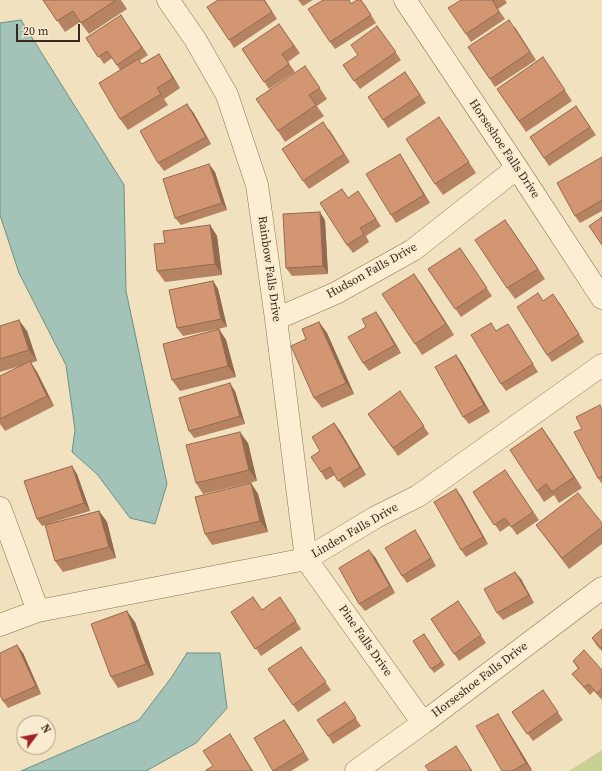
<!DOCTYPE html>
<style>
body{margin:0}
#map{position:relative;width:602px;height:771px;overflow:hidden;background:#f1e1bf;font-family:"Source Serif 4",serif}
canvas{display:block}
.north{position:absolute;left:16px;top:715px;width:40px;height:40px;box-sizing:border-box;background:#f8ebcf;border:1px solid #ac9d87;border-radius:50%;rotate:58deg;font-size:11px;font-weight:700;line-height:16px;text-align:center;color:#39291c}
.north::after{content:'';display:block;margin:auto;width:14px;height:18px;background:#9e2226;clip-path:polygon(50% 0,100% 100%,50% 72%,0 100%)}
.scale{position:absolute;left:16px;top:24px;width:64px;height:18px;box-sizing:border-box;border:2px solid #39291c;border-top:0;padding-left:5px;font-size:12px;line-height:14px;white-space:nowrap;color:#39291c;-webkit-text-stroke:3px #f8ebcf;paint-order:stroke}
</style>
<div id="map">
<canvas width="602" height="771"></canvas>
<div class="north">N</div>
<div class="scale">20 m</div>
</div>
<script>
const ctx = document.querySelector('canvas').getContext('2d');
ctx.lineJoin = 'round';
function fill(path, color) {
  ctx.fillStyle = color;
  ctx.fill(path, 'evenodd');
}
function shape(rows) {
  const path = new Path2D();
  for (const r of rows) {
    path.moveTo(r[0], r[1]);
    for (let i = 2; i < r.length; i += 2) path.lineTo(r[i], r[i + 1]);
  }
  return path;
}
function strokePath(path, color, width, dash) {
  ctx.strokeStyle = color;
  ctx.lineWidth = width;
  ctx.lineCap = dash ? 'butt' : 'round';
  ctx.setLineDash(dash || []);
  ctx.stroke(path);
}
function label(font, color, halo, rows, align = 'center') {
  ctx.font = font + ' "Source Serif 4",serif';
  ctx.lineWidth = 4;
  ctx.setLineDash([]);
  ctx.textBaseline = 'middle';
  ctx.strokeStyle = halo;
  ctx.fillStyle = color;
  for (const [text, x, y, turn = 0] of rows) {
    ctx.save();
    ctx.translate(x, y);
    ctx.rotate((+turn || 0) * Math.PI / 180);
    ctx.textAlign = isNaN(turn) ? turn : align;
    if (halo) ctx.strokeText(text, 0, 0);
    ctx.fillText(text, 0, 0);
    ctx.restore();
  }
}
fill(shape([
 [602,750,602,771,569,771]
]), '#cacf93');
const water = shape([
 [21,20,124,185,126,291,167,484,155,524,130,518,97,474,72,452,75,430,66,365,19,273,0,215,0,23,21,20],
 [187,653,220,653,227,708,196,743,146,771,21,771,139,720,171,678,187,653]
]);
fill(water, '#a3c2b8');
strokePath(water, '#699186', 1);
const minor = shape([
 [168,0,195,39,227,95,257,185,276,319,306,559,423,723],
 [405,0,517,168,602,298],
 [276,319,336,293,413,250,517,168],
 [0,508,38,611],
 [0,625,38,611,306,559,376,517,418,496,602,365],
 [356,771,423,723,602,588]
]);
strokePath(minor, '#8b7156', 23);
strokePath(minor, '#fbeed3', 22);
fill(shape([
 [43,0,121,0,127,9,89,34,80,22,65,32],
 [218,0,265,0,277,19,234,48,229,40],
 [298,0,313,0,303,6],
 [461,0,505,0,507,3,498,9,505,19,471,42,466,34],
 [352,3,365,5,376,23,335,49,330,42],
 [121,15,148,55,139,61,142,64,159,54,166,65,180,88,164,99,168,105,128,130,120,119,120,70,112,58,104,64,86,38],
 [279,24,300,53,288,62,295,72,269,89,242,49],
 [377,26,401,60,360,89,343,65,358,55],
 [515,27,536,60,495,87,468,47],
 [543,57,572,101,526,132,497,89],
 [305,66,327,99,317,106,324,116,285,142,278,131],
 [405,72,426,103,388,128,368,97],
 [576,106,596,135,549,166,530,137],
 [193,112,211,144,164,171,158,163],
 [447,128,476,173,443,195,435,184],
 [329,129,350,162,309,189,303,181],
 [602,157,602,211,580,223,575,216],
 [405,162,430,203,396,223,391,215],
 [215,172,227,210,181,225,175,218],
 [348,198,363,199,381,226,366,236,369,242,353,253,347,245],
 [325,220,328,274,292,276,286,268],
 [505,220,545,279,515,299,507,288],
 [210,225,217,236,222,275,165,282,157,271],
 [460,248,492,296,461,317,428,269],
 [213,281,218,289,227,327,183,336,177,328],
 [422,285,454,335,422,355,415,344],
 [544,301,559,302,584,342,552,362,547,355],
 [381,319,401,353,369,371,363,363],
 [319,322,327,333,354,394,322,408,314,398,306,339],
 [508,324,538,372,506,391,501,384,497,330],
 [0,325,0,326,27,331,37,361,31,363,37,372,54,406,5,431,0,424,0,376,20,366,0,372],
 [219,329,226,340,236,377,180,391,172,380],
 [456,355,461,362,490,412,469,424,463,417],
 [235,391,245,424,194,438,189,431],
 [400,391,429,434,398,456,368,414],
 [602,409,602,484,598,478,582,429],
 [334,423,340,431,366,475,344,488,335,475,326,480,321,472,320,451],
 [542,428,582,488,559,503,554,495,544,502,537,491],
 [248,443,257,481,203,494,196,483],
 [505,470,539,520,517,535,510,525,500,532,473,492],
 [77,474,90,511,47,524,99,511,107,522,116,558,63,572,55,561,45,525,42,526,37,519],
 [251,483,258,494,268,532,212,545,205,534],
 [461,496,488,544,466,557,461,550],
 [602,523,602,544,569,569,536,525],
 [420,538,436,566,407,583,402,576],
 [375,557,395,593,365,611,359,604],
 [521,579,534,603,503,620,497,613],
 [280,597,301,629,261,656,231,612,262,610],
 [458,601,486,643,459,661,431,619],
 [135,622,154,675,118,688,111,677],
 [602,629,602,651,597,646,592,638],
 [424,634,445,665,434,673,413,641],
 [301,647,331,690,298,712,268,669],
 [23,653,41,694,8,708,3,701],
 [573,661,602,670,602,700,594,691,590,695,572,674,578,669],
 [543,690,563,720,533,741,512,712],
 [350,710,361,726,333,744,328,736],
 [284,720,289,727,309,760,291,771,274,771,254,738],
 [503,722,532,770,531,771,502,771]
]), '#b58262');
fill(shape([
 [159,54,166,65,180,88,173,78],
 [187,104,193,112,211,144,206,137],
 [400,154,405,162,430,203,424,195],
 [209,164,215,172,227,210,222,203],
 [320,212,325,220,328,274,323,266],
 [505,220,513,231,545,279,538,269],
 [210,225,217,236,222,275,215,264],
 [414,274,422,285,454,335,446,324],
 [213,281,218,289,227,327,221,319],
 [376,312,381,319,401,353,395,345],
 [19,320,27,331,37,361,29,350],
 [319,322,327,333,354,394,346,383],
 [508,324,513,331,538,372],
 [219,329,226,340,236,377,228,366],
 [456,355,461,362,490,412,484,405],
 [30,361,37,372,54,406,47,396],
 [230,383,235,391,245,424,240,416],
 [334,423,340,431,366,475,360,467],
 [542,428,550,439,582,488,574,477],
 [240,432,248,443,257,481,249,470],
 [72,466,77,474,90,511,84,503],
 [251,483,258,494,268,532,260,521],
 [456,489,461,496,488,544,483,537],
 [99,511,107,522,116,558,109,547],
 [415,530,420,538,436,566,431,558],
 [369,550,375,557,395,593,390,586],
 [515,572,521,579,534,603,529,595],
 [127,611,135,622,154,675,146,664],
 [17,645,23,653,41,694,36,686],
 [498,714,503,722,532,770,526,763],
 [284,720,289,727,309,760],
 [230,734,235,742,253,771,252,771]
]), '#936a50');
const building = shape([
 [43,0,116,0,81,23,73,11,57,21,43,0],
 [218,0,264,0,272,12,229,40,207,7,218,0],
 [323,0,349,0,351,4,357,0,361,0,371,15,330,42,308,9,323,0],
 [461,0,494,0,493,1,499,12,466,34,448,8,461,0],
 [121,15,142,48,117,65,107,51,98,57,86,38,121,15],
 [509,20,530,52,490,79,468,47,509,20],
 [279,24,294,46,282,54,289,64,264,82,242,49,279,24],
 [377,26,396,52,354,81,343,65,358,55,351,45,377,26],
 [159,54,173,78,157,88,161,94,120,119,99,83,138,59,142,64,159,54],
 [543,57,565,90,519,121,497,89,543,57],
 [305,66,320,88,309,95,316,105,278,131,256,99,305,66],
 [405,72,420,95,383,120,368,97,405,72],
 [187,104,206,137,158,163,140,131,187,104],
 [576,106,590,127,544,158,530,137,576,106],
 [439,117,469,162,435,184,406,139,439,117],
 [323,122,344,154,303,181,282,149,323,122],
 [400,154,424,195,391,215,366,174,400,154],
 [602,157,602,200,575,216,557,183,602,157],
 [209,164,222,203,175,218,163,179,209,164],
 [342,189,348,198,358,191,376,219,360,228,364,234,347,245,320,203,342,189],
 [320,212,323,266,286,268,283,214,320,212],
 [602,217,602,245,589,226,602,217],
 [505,220,538,269,507,288,475,240,505,220],
 [210,225,215,264,157,271,154,244,165,243,163,231,210,225],
 [460,248,487,288,455,309,428,269,460,248],
 [414,274,446,324,415,344,382,294,414,274],
 [213,281,221,319,177,328,169,290,213,281],
 [538,293,543,301,553,294,579,334,547,355,517,307,538,293],
 [376,312,395,345,363,363,348,337,366,327,362,319,376,312],
 [19,320,29,350,0,359,0,326,19,320],
 [319,322,346,383,314,398,291,346,306,339,302,329,319,322],
 [491,323,496,331,508,324,533,364,501,384,471,335,491,323],
 [219,329,228,366,172,380,163,344,219,329],
 [456,355,484,405,463,417,435,367,456,355],
 [30,361,47,396,0,419,0,376,30,361],
 [230,383,240,416,189,431,179,398,230,383],
 [400,391,424,426,393,448,368,414,400,391],
 [600,405,602,410,602,476,598,478,574,432,582,429,576,417,600,405],
 [334,423,360,467,338,481,330,467,321,472,311,457,320,451,312,437,334,423],
 [542,428,574,477,552,492,546,484,537,491,510,450,542,428],
 [240,432,249,470,196,483,186,445,240,432],
 [72,466,84,503,37,519,24,481,72,466],
 [505,470,533,512,511,527,505,518,494,525,473,492,505,470],
 [251,483,260,521,205,534,195,497,251,483],
 [456,489,483,537,461,550,434,502,456,489],
 [578,493,602,523,602,527,562,558,536,525,578,493],
 [99,511,109,547,55,561,45,525,99,511],
 [415,530,431,558,402,576,385,548,415,530],
 [369,550,390,586,359,604,339,568,369,550],
 [515,572,529,595,497,613,484,589,515,572],
 [253,597,262,610,280,597,296,621,255,649,231,612,253,597],
 [458,601,481,635,454,654,431,619,458,601],
 [127,611,146,664,111,677,91,624,127,611],
 [602,629,602,649,592,638,602,629],
 [424,634,442,662,431,669,413,641,424,634],
 [17,645,36,686,3,701,0,695,0,653,17,645],
 [301,647,326,682,293,705,268,669,301,647],
 [584,650,602,670,602,689,597,693,589,684,584,687,572,674,579,668,573,661,584,650],
 [543,690,558,712,527,734,512,712,543,690],
 [345,702,356,718,328,736,317,720,345,702],
 [498,714,526,763,512,771,502,771,476,726,498,714],
 [284,720,304,752,273,771,254,738,284,720],
 [230,734,252,771,206,771,206,770,213,766,203,751,230,734],
 [456,746,472,771,429,771,425,766,456,746]
]);
fill(building, '#d29772');
strokePath(building, '#936a50', 1);
label('12px', '#39291c', '#f8ebcf', [
 ["Horseshoe Falls Drive",504,149,56],
 ["Rainbow Falls Drive",269,269,82],
 ["Hudson Falls Drive",372,271,-29],
 ["Linden Falls Drive",355,531,-30],
 ["Pine Falls Drive",365,641,55],
 ["Horseshoe Falls Drive",480,680,-37]
]);
</script>
